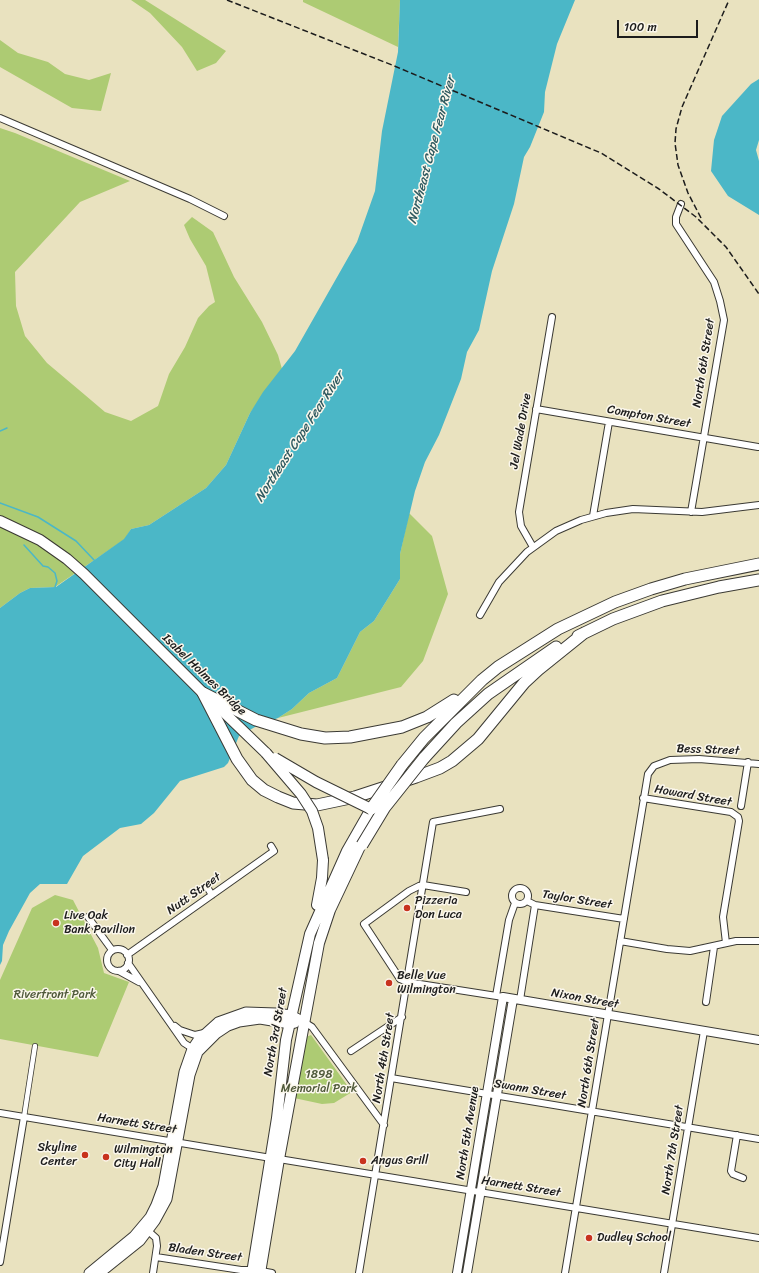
<!DOCTYPE html>
<style>
body{margin:0}
#map{position:relative;width:759px;height:1273px;overflow:hidden;background:#e9e2bf;font-family:Sriracha,sans-serif}
canvas{display:block}
.scale{position:absolute;left:617px;top:20px;width:81px;height:18px;box-sizing:border-box;border:2px solid #1c1c1c;border-top:0;padding-left:5px;font-size:12px;line-height:14px;white-space:nowrap;color:#1c1c1c;-webkit-text-stroke:3px #fbf7ec;paint-order:stroke}
</style>
<div id="map">
<canvas width="759" height="1273"></canvas>
<div class="scale">100 m</div>
</div>
<script>
const ctx = document.querySelector('canvas').getContext('2d');
ctx.lineJoin = 'round';
function fill(path, color) {
  ctx.fillStyle = color;
  ctx.fill(path, 'evenodd');
}
function shape(rows) {
  const path = new Path2D();
  for (const r of rows) {
    if (r.length === 3) {
      path.moveTo(r[0] + r[2], r[1]);
      path.arc(r[0], r[1], r[2], 0, 2 * Math.PI);
      continue;
    }
    path.moveTo(r[0], r[1]);
    for (let i = 2; i < r.length; i += 2) path.lineTo(r[i], r[i + 1]);
  }
  return path;
}
function strokePath(path, color, width, dash) {
  ctx.strokeStyle = color;
  ctx.lineWidth = width;
  ctx.lineCap = dash ? 'butt' : 'round';
  ctx.setLineDash(dash || []);
  ctx.stroke(path);
}
function label(font, color, halo, rows, align = 'center') {
  ctx.font = font + ' Sriracha,sans-serif';
  ctx.lineWidth = 3;
  ctx.setLineDash([]);
  ctx.textBaseline = 'middle';
  ctx.strokeStyle = halo;
  ctx.fillStyle = color;
  for (const [text, x, y, turn = 0] of rows) {
    ctx.save();
    ctx.translate(x, y);
    ctx.rotate((+turn || 0) * Math.PI / 180);
    ctx.textAlign = isNaN(turn) ? turn : align;
    if (halo) ctx.strokeText(text, 0, 0);
    ctx.fillText(text, 0, 0);
    ctx.restore();
  }
}
fill(shape([
 [131,0,145,0,226,51,216,63,197,71,182,47,150,13],
 [303,0,400,0,398,47,303,2],
 [0,40,18,53,48,62,65,74,89,80,111,73,101,111,72,108,0,67],
 [0,128,15,133,130,181,80,202,15,272,16,306,25,336,47,363,85,395,105,412,131,421,158,406,169,374,185,347,198,318,209,306,215,302,206,266,190,239,184,225,192,217,213,232,234,277,262,322,278,355,282,369,250,413,226,465,206,488,149,525,131,529,125,539,55,587,30,588,20,593,0,608],
 [409,513,432,536,448,594,423,661,401,687,278,718,292,709,309,693,337,678,360,632,374,621,400,579,400,554],
 [55,895,73,900,98,948,104,973,129,982,98,1057,0,1039,0,980,32,908],
 [311,1035,352,1092,334,1103,322,1104,294,1098,306,1037]
]), '#adcb73');
fill(shape([
 [400,0,575,0,557,44,545,92,544,112,530,147,524,157,514,204,492,271,479,330,467,352,461,379,439,435,425,462,415,491,400,554,400,579,374,621,360,632,337,678,309,693,292,709,278,718,255,727,239,736,228,763,224,767,180,781,154,813,141,824,120,828,83,856,67,884,40,884,30,893,9,931,3,945,2,961,0,965,0,608,20,593,30,588,56,587,124,539,131,529,149,525,206,488,226,465,250,413,263,392,295,351,357,242,375,191,382,131,398,52],
 [759,79,759,140,756,150,759,161,759,215,728,196,711,171,714,140,722,116,751,84]
]), '#4bb7c7');
strokePath(shape([
 [0,431,7,428],
 [0,503,38,517,76,541,94,560],
 [24,545,43,566,48,567,55,573,57,581,55,587]
]), '#4bb7c7', 1.5);
const pedestrian = shape([
 [24,1117,35,1046]
]);
const minor = shape([
 [0,118,190,199,224,216],
 [681,204,676,217,676,224,714,282,720,301,724,320,691,512],
 [536,409,758,447],
 [593,516,609,422],
 [533,547,521,526,519,512,552,317],
 [480,615,499,582,527,552,556,531,581,520,606,513,633,509,702,512,759,505],
 [643,798,731,812,738,817,739,821,723,917,726,943],
 [741,806,748,762],
 [207,887,212,895],
 [520,896,8],
 [466,892,423,885,419,886,409,891,364,924,400,979,407,982,503,997],
 [527,901,535,905,624,919],
 [88,917,112,950],
 [620,941,667,949,690,951,736,941,759,941],
 [118,960,11],
 [127,955,274,851,271,846],
 [128,963,184,1043,195,1050],
 [119,971,139,982],
 [496,996,509,920,515,903],
 [520,1000,535,905],
 [706,1002,714,947],
 [304,1022,312,1027,384,1125],
 [175,1026,180,1030,195,1035,204,1033],
 [351,1051,402,1017],
 [391,1078,759,1139],
 [0,1113,271,1158],
 [737,1135,731,1171,733,1174,743,1178],
 [279,1159,759,1238],
 [146,1229,156,1238,157,1246,153,1273],
 [156,1257,241,1270,252,1270],
 [0,1262,24,1117],
 [261,1271,272,1273],
 [359,1273,433,822,500,809],
 [565,1273,648,774,654,766,670,760,699,759,759,764],
 [664,1273,704,1031]
]);
const tertiary = shape([
 [457,1273,503,997,759,1040],
 [467,1273,513,999]
]);
const secondary = shape([
 [89,1273,134,1236,150,1217,156,1205,163,1186,184,1072,192,1049,198,1040,218,1022,246,1012,276,1013,291,1015,304,1022],
 [100,1273,140,1241,155,1221,167,1199,190,1075,198,1052,216,1034,228,1026,239,1022,260,1019,290,1024,295,1023]
]);
const primary = shape([
 [209,698,266,753],
 [317,905,322,878,323,860],
 [252,1273,277,1118,286,1040,310,934,347,851,371,809],
 [260,1273,279,1159,319,943,330,910,364,838]
]);
const trunk = shape([
 [0,521,40,540,67,559,84,574,203,693]
]);
const motorway = shape([
 [578,636,613,619,662,601,719,587,759,580],
 [203,693,237,759,252,780,264,790,278,797,293,803,317,805,355,797,416,777,440,768,452,761,478,739,524,683,538,670,584,633],
 [203,693,256,720,301,734,325,738,350,737,402,727,427,717,454,700],
 [424,758,456,723,488,694,556,647],
 [402,765,424,738,482,680,498,667,558,629,615,602,651,589,685,579,759,564]
]);
strokePath(pedestrian, '#3b3a34', 6);
strokePath(minor, '#3b3a34', 8);
strokePath(tertiary, '#3b3a34', 10);
strokePath(secondary, '#3b3a34', 11);
strokePath(primary, '#3b3a34', 12);
strokePath(trunk, '#3b3a34', 12);
strokePath(motorway, '#3b3a34', 13);
strokePath(pedestrian, '#fff', 4.5);
strokePath(minor, '#fff', 6);
strokePath(tertiary, '#fff', 8);
strokePath(secondary, '#fff', 9);
strokePath(primary, '#fff', 10);
strokePath(trunk, '#fff', 10);
strokePath(motorway, '#fff', 11);
strokePath(shape([
 [227,0,392,65,601,153,659,189,696,217,726,247,759,294],
 [701,218,688,193,678,165,675,143,676,129,682,107,729,0]
]), '#1c1c1c', 1.5, [6, 3]);
const primaryBridge = shape([
 [266,753,301,794,312,811,318,828,323,860],
 [275,758,316,782,371,809]
]);
const motorwayBridge = shape([
 [371,809,402,765],
 [362,845,385,807,424,758]
]);
strokePath(primaryBridge, '#3b3a34', 12, []);
strokePath(motorwayBridge, '#3b3a34', 13, []);
strokePath(primaryBridge, '#fff', 10);
strokePath(motorwayBridge, '#fff', 11);
for (const [x, y, r, color] of [
 [407,908,4,"#c8321e"],
 [56,923,4,"#c8321e"],
 [389,983,4,"#c8321e"],
 [85,1155,4,"#c8321e"],
 [106,1157,4,"#c8321e"],
 [363,1161,4,"#c8321e"],
 [589,1238,4,"#c8321e"]
]) {
  const dot = new Path2D();
  dot.arc(x, y, r, 0, 2 * Math.PI);
  ctx.fillStyle = color;
  ctx.fill(dot);
  strokePath(dot, '#fbf7ec', 1.5);
}
label('12px', '#1c1c1c', '#fbf7ec', [
 ["North 6th Street",704,363,-81],
 ["Compton Street",649,417,10],
 ["Jel Wade Drive",521,431,-80],
 ["Isabel Holmes Bridge",204,675,44],
 ["Bess Street",708,750,2],
 ["Howard Street",693,796,10],
 ["Nutt Street",194,894,-35],
 ["Taylor Street",577,900,9],
 ["Nixon Street",585,999,10],
 ["North 3rd Street",276,1032,-80],
 ["North 4th Street",384,1058,-81],
 ["North 6th Street",589,1063,-81],
 ["Swann Street",530,1090,10],
 ["Harnett Street",137,1124,9],
 ["North 5th Avenue",468,1133,-81],
 ["North 7th Street",673,1150,-81],
 ["Harnett Street",521,1187,9],
 ["Bladen Street",205,1253,8]
]);
label('12px', '#1c1c1c', '#fbf7ec', [
 ["Pizzeria",415,901],
 ["Don Luca",415,915],
 ["Live Oak",64,916],
 ["Bank Pavilion",64,930],
 ["Belle Vue",397,976],
 ["Wilmington",397,990],
 ["Skyline",77,1148,"right"],
 ["Center",77,1162,"right"],
 ["Wilmington",114,1150],
 ["City Hall",114,1164],
 ["Angus Grill",371,1161],
 ["Dudley School",597,1238]
], 'left');
label('12px', '#4f593a', '#fbf7ec', [
 ["Riverfront Park",55,995],
 ["1898",319,1075],
 ["Memorial Park",319,1089]
]);
label('italic 13px', '#2f5a60', '#fbf7ec', [
 ["Northeast Cape Fear River",432,150,-75],
 ["Northeast Cape Fear River",300,437,-57]
]);
</script>
